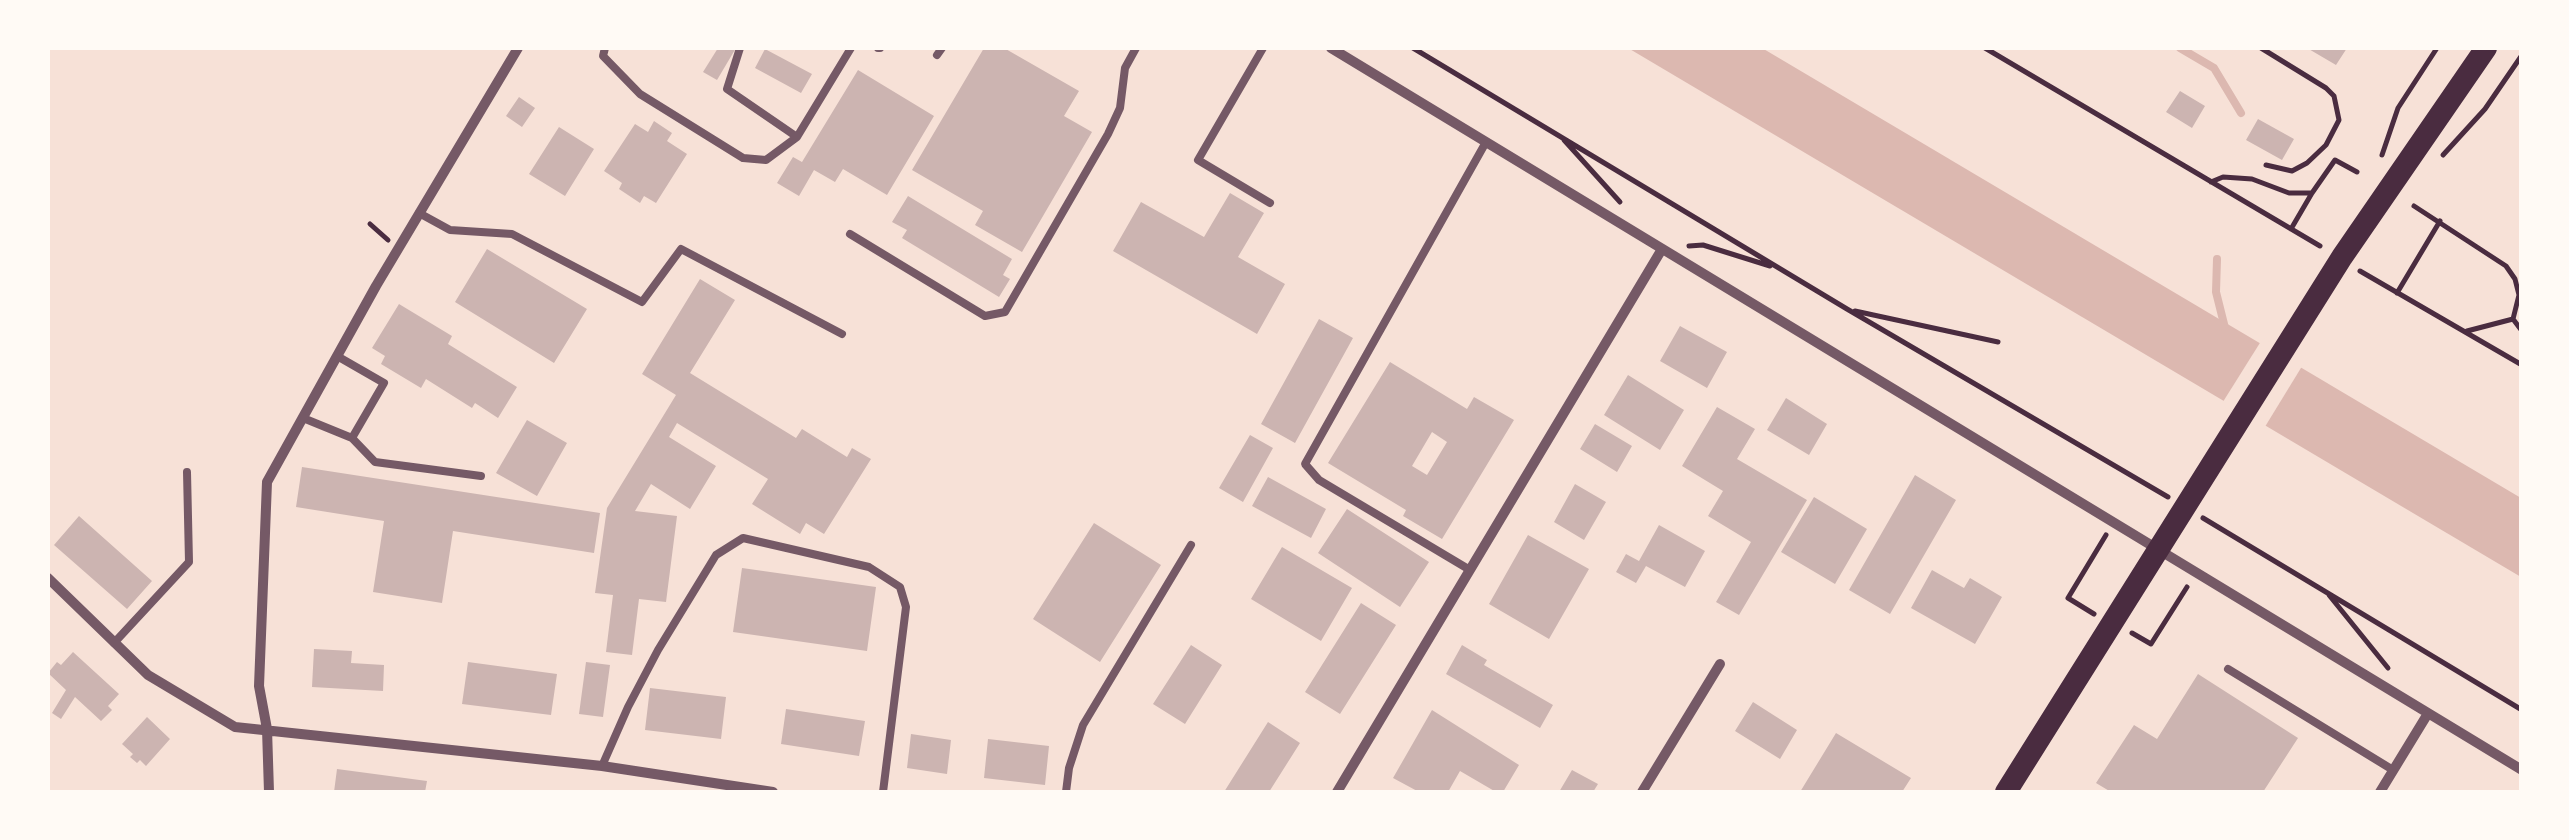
<!DOCTYPE html>
<style>
body{margin:0}
#map{position:relative;width:2569px;height:840px;overflow:hidden;background:#f7e1d7;font-family:"Public Sans",sans-serif}
canvas{display:block}
.frame{position:absolute;inset:0;border:50px solid #fffaf5;pointer-events:none}
</style>
<div id="map">
<canvas width="2569" height="840"></canvas>
<div class="frame"></div>
</div>
<script>
const ctx = document.querySelector('canvas').getContext('2d');
ctx.lineJoin = 'round';
function fill(path, color) {
  ctx.fillStyle = color;
  ctx.fill(path, 'evenodd');
}
function shape(rows) {
  const path = new Path2D();
  for (const r of rows) {
    path.moveTo(r[0], r[1]);
    for (let i = 2; i < r.length; i += 2) path.lineTo(r[i], r[i + 1]);
  }
  return path;
}
function strokePath(path, color, width, dash) {
  ctx.strokeStyle = color;
  ctx.lineWidth = width;
  ctx.lineCap = dash ? 'butt' : 'round';
  ctx.setLineDash(dash || []);
  ctx.stroke(path);
}
fill(shape([
 [1628,48,1762,48,2521,498,2521,577]
]), '#dcb8b0');
fill(shape([
 [2263,338,2304,363,2263,430,2221,405]
]), '#f7e1d7');
strokePath(shape([
 [2180,48,2214,68,2241,113],
 [2217,259,2216,292,2225,328]
]), '#dcb8b0', 8);
fill(shape([
 [718,48,736,48,717,80,703,72],
 [984,48,1004,48,1079,91,1064,116,1092,132,1022,252,975,225,983,211,912,170],
 [2307,48,2347,48,2336,65],
 [765,49,812,74,801,93,755,68],
 [858,70,934,116,887,195,843,169,835,182,814,170,799,196,777,183,793,157,802,162],
 [2180,91,2205,106,2192,128,2166,112],
 [519,97,535,108,522,127,506,116],
 [2258,119,2294,139,2282,160,2246,140],
 [654,121,672,133,667,141,687,154,656,203,644,196,640,203,619,189,622,183,604,171,635,124,648,132],
 [559,127,594,149,565,196,529,174],
 [1230,193,1264,213,1238,257,1285,284,1257,334,1113,251,1141,202,1204,237],
 [908,196,1012,259,1003,275,1010,279,999,297,902,238,907,230,892,222],
 [487,249,587,309,554,363,455,302],
 [700,279,735,300,690,373,796,438,802,429,847,457,852,448,871,459,824,534,806,523,800,534,752,504,768,479,677,423,669,437,716,466,690,509,651,484,635,511,677,516,666,602,639,599,632,655,606,652,613,595,595,593,607,508,676,395,642,374],
 [399,304,452,336,448,344,517,387,498,418,475,403,472,408,426,379,421,388,381,364,385,356,372,348],
 [1319,319,1353,338,1295,443,1261,424],
 [1680,326,1727,352,1707,388,1660,361],
 [1390,362,1467,409,1474,397,1514,420,1442,539,1403,516,1406,510,1328,463],
 [1432,432,1447,442,1427,475,1412,466],
 [1628,375,1684,410,1660,450,1604,415],
 [1786,398,1827,424,1809,455,1767,430],
 [1717,407,1755,429,1737,459,1807,500,1739,615,1716,602,1751,542,1708,516,1723,491,1682,466],
 [527,420,567,443,537,496,496,473],
 [1595,424,1632,446,1617,472,1580,449],
 [1250,435,1273,448,1243,502,1219,488],
 [302,467,600,513,594,553,453,531,442,603,373,592,384,521,296,507],
 [1915,475,1956,500,1890,614,1849,590],
 [1268,477,1326,509,1311,538,1252,506],
 [1575,484,1606,502,1584,540,1554,522],
 [1814,497,1867,529,1835,584,1781,552],
 [1347,509,1429,562,1400,607,1318,553],
 [79,516,152,581,127,609,54,545],
 [1094,523,1161,565,1100,662,1033,619],
 [1659,525,1705,551,1685,587,1646,566,1636,583,1616,572,1626,554,1639,561],
 [1528,535,1589,569,1549,639,1489,604],
 [1282,547,1352,588,1321,641,1251,599],
 [742,568,876,587,867,651,733,632],
 [1932,570,1964,588,1970,578,2002,597,1975,644,1911,608],
 [1361,603,1396,625,1340,714,1305,692],
 [1191,645,1222,665,1185,724,1153,704],
 [1462,645,1487,660,1484,665,1553,705,1540,728,1446,674],
 [314,649,352,651,351,663,384,665,383,691,312,687],
 [73,652,119,694,108,706,112,710,101,721,75,697,61,719,52,713,66,690,48,673,57,662,61,665],
 [468,662,557,674,551,715,462,704],
 [586,662,610,665,603,717,579,714],
 [2198,674,2298,738,2263,792,2111,792,2096,783,2134,725,2157,739],
 [650,688,726,697,721,739,645,730],
 [1753,702,1797,730,1780,759,1735,731],
 [786,709,865,721,859,756,781,744],
 [1432,710,1519,765,1503,792,1496,792,1460,771,1448,792,1419,792,1393,778],
 [147,717,170,739,146,766,140,760,137,763,130,757,133,754,122,744],
 [1268,722,1300,743,1269,792,1224,792],
 [1836,733,1911,778,1902,792,1800,792],
 [911,734,951,740,947,774,907,768],
 [988,739,1049,746,1045,785,984,778],
 [337,769,427,781,425,792,334,792],
 [1572,770,1598,784,1593,792,1559,792]
]), '#ccb4b1');
strokePath(shape([
 [1413,48,1847,309,2168,497],
 [1985,48,2320,246],
 [2261,48,2326,88,2334,96,2339,120,2326,145,2307,163,2292,171,2266,165],
 [1564,140,1620,202],
 [2382,155,2398,108,2437,48],
 [2443,155,2485,109,2522,55],
 [2211,182,2223,177,2252,179,2289,193,2312,193,2335,160,2357,172],
 [2414,206,2506,266,2515,279,2519,295,2513,319,2522,331],
 [370,224,388,240],
 [2291,229,2312,193],
 [1689,246,1703,245,1770,266],
 [2360,271,2522,365],
 [2397,293,2440,221],
 [1855,311,1998,342],
 [2467,331,2513,319],
 [2203,518,2522,710],
 [2329,595,2388,668],
 [2094,614,2068,598,2106,535],
 [2132,633,2151,644,2187,587]
]), '#4a2c40', 5);
strokePath(shape([
 [605,48,603,56,640,94,743,158,766,160,797,137],
 [740,48,727,89,797,137,851,48],
 [878,48,880,48],
 [1263,48,1198,160,1270,203],
 [937,55,942,48],
 [419,213,450,230,512,234,642,302,681,249,842,334],
 [850,234,985,316,1005,312,1108,134,1120,108,1125,68,1136,48],
 [303,418,352,438,384,383,337,356],
 [352,438,375,462,481,476],
 [1470,570,1319,480,1305,464,1486,142],
 [114,643,189,562,187,472],
 [2228,669,2393,770],
 [602,766,628,707,658,650,716,555,743,538,869,567,900,587,906,607,883,792],
 [1066,792,1069,768,1083,725,1191,545]
]), '#755966', 8);
strokePath(shape([
 [1331,48,2522,770],
 [48,578,148,675,235,727,602,766,773,792],
 [269,792,267,729,259,686,267,482,376,286,518,48],
 [1337,792,1662,249],
 [1642,792,1720,664],
 [2380,792,2427,715]
]), '#755966', 10);
strokePath(shape([
 [2006,792,2342,257,2486,48]
]), '#4a2c40', 22);
</script>
